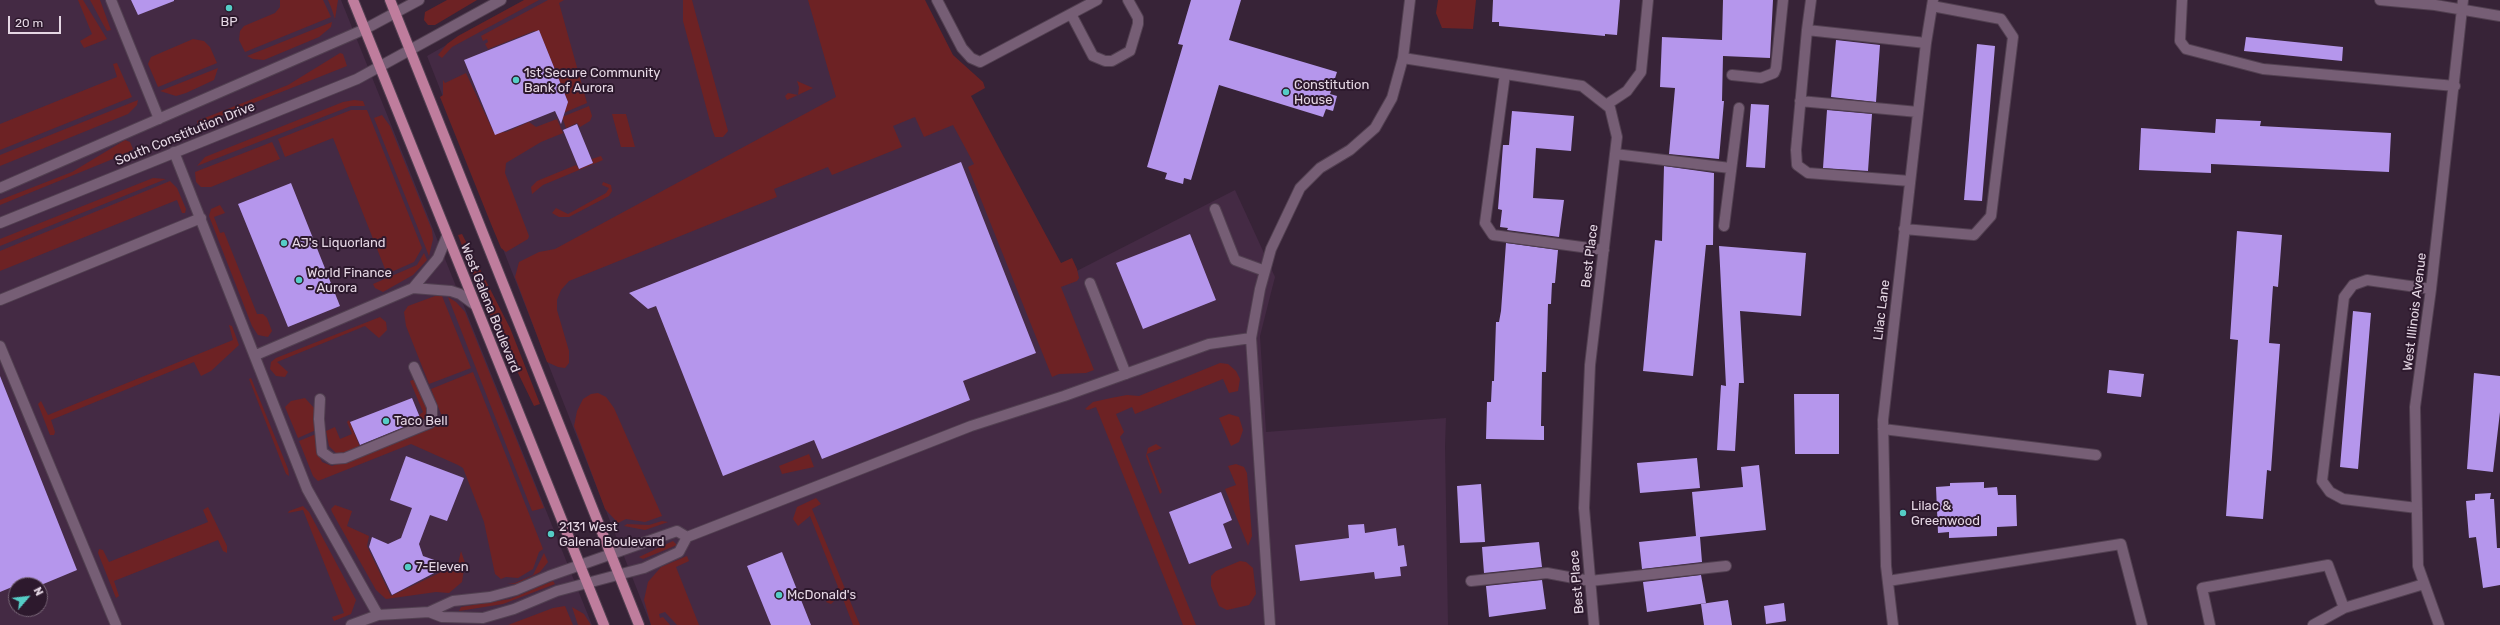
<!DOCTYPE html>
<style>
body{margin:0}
#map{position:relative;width:2500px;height:625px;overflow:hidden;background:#372337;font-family:Rubik,sans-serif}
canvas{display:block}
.north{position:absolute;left:8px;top:577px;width:40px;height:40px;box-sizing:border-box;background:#2d192d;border:1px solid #776576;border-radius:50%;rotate:62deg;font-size:11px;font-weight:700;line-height:16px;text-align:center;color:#e5d7e4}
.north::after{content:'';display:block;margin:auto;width:14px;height:18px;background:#55cdc6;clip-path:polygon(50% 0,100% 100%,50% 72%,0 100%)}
.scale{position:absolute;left:8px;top:16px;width:53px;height:18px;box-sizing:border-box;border:2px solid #e5d7e4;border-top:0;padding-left:5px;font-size:12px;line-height:14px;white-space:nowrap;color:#e5d7e4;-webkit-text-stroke:3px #2d192d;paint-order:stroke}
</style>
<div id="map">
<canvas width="2500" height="625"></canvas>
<div class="north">N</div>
<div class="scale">20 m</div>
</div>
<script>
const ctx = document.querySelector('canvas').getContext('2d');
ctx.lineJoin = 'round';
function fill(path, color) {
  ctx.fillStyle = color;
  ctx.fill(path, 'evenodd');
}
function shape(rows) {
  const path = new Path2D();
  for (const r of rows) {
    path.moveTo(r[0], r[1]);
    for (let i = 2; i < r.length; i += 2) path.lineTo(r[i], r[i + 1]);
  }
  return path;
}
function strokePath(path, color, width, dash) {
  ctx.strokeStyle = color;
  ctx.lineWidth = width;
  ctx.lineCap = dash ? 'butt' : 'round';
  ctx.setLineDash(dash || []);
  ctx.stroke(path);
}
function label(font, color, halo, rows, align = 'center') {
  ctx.font = font + ' Rubik,sans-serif';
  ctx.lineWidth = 4;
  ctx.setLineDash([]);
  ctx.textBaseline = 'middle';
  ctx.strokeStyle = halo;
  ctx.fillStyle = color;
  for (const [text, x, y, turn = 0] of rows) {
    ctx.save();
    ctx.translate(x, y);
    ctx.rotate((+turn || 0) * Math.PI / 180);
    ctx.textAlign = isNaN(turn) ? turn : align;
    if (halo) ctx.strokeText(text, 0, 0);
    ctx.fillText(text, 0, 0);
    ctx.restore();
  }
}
fill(shape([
 [0,0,341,0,592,625,0,625],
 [16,585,40,585,40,609,16,609],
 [526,0,905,0,1063,278,1235,190,1275,277,1260,336,1266,432,1446,418,1445,446,1448,625,651,625,427,56]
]), '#442a44');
fill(shape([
 [78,0,83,0,107,39,84,48,80,41,92,34],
 [90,0,100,0,111,30,107,31,104,26],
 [280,0,323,0,331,17,245,52,239,40,240,31,244,26,275,13,280,7],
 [328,0,338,0,335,19,331,7],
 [447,0,477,0,435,25,428,25,424,20,425,12],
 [524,0,539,0,452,47,442,58,438,55,447,44,458,36],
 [548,0,564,0,559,3,587,103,561,114,568,102,540,33,534,31,488,49,485,44,488,42,487,39,483,41,481,36],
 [683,0,692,0,696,15,728,131,723,137,715,137,712,129,683,21],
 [808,0,925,0,953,55,983,82,985,88,971,96,1061,263,1072,258,1077,269,1079,278,1077,281,1061,287,1094,370,1086,373,1059,374,1052,377,968,167,974,164,953,125,924,137,915,117,893,126,902,147,832,175,828,167,774,189,777,197,569,281,561,290,557,300,557,310,569,351,569,363,565,368,558,367,547,362,515,277,519,262,539,252,555,249,836,97],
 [1438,0,1476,0,1473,29,1442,28,1436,13],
 [332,22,331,27,319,37,264,60,253,59,247,56],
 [193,39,204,41,210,47,217,63,158,87,148,64,151,57],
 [340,53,343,54,347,66,198,125,197,121,288,85],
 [117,63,132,97,0,150,0,124,117,77,113,64],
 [218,68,214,80,186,93,176,96,160,91],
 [466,73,494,133,506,132,529,122,536,127,557,119,563,133,541,142,506,163,505,173,529,236,528,239,506,252,501,248,491,224,440,97,443,95,443,80,445,83],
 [797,81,813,88,787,100,785,96,788,93,798,95,799,87],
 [138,100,137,105,128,114,0,166,0,155],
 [354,100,363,101,365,106,351,106,197,166,205,157,343,102],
 [589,106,592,116,590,121,580,127,577,123,566,128,562,117],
 [351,110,367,110,422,248,414,262,387,274,333,138,285,157,278,139],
 [612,114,626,114,635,147,621,147],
 [382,115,390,126,432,230,433,239,429,256,374,118],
 [125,140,130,142,133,149,130,152,0,205,0,200,72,172],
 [272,142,280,159,211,187,201,187,196,182,195,172],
 [601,156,603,160,543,185,532,194,531,187,537,181,576,165,579,169,593,163,592,159],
 [153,178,166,179,0,246,0,239],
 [170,181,177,188,186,209,185,213,182,213,177,200,0,271,0,251],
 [603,182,611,185,612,191,609,196,569,217,559,217,552,213,556,208,568,214,606,193,609,188,602,185],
 [220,205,225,213,214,217,220,233,224,232,257,314,263,314,267,318,272,331,268,337,258,335,252,326,209,216,211,209],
 [462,234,510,328,540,404,534,406,484,303,458,235],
 [424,253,427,260,413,275,383,292,375,288,373,284,417,265],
 [435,296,442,296,471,368,429,384,406,326,404,312,408,306],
 [448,297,456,302,465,312,544,508,532,511],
 [380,317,386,322,387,330,379,338,365,326,277,362,288,372,285,377,276,376,270,369,271,362,276,358],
 [229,325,232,326,239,345,211,371,201,376,194,362,51,420,55,432,54,435,50,435,38,404,41,401,48,415,233,340],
 [1220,363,1228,364,1236,371,1240,379,1238,391,1229,393,1223,379,1135,414,1132,407,1116,414,1124,432,1120,437,1196,625,1183,625,1096,407,1088,410,1085,409,1093,402,1111,398,1127,395,1139,396],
 [473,372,543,549,539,552,533,569,518,578,506,577,501,579,495,574,484,522,463,468,458,465,411,444,318,481,313,476,299,441,316,434,320,458,322,462,332,466,398,442,433,428,439,422,441,414,431,389],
 [251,378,288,469,289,476,286,474,249,379],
 [415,379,428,411,425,420,422,422,419,415,423,412,410,381],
 [598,393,606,397,614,408,662,516,645,522,626,519,618,523,605,509,574,426,577,411,583,399,591,394],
 [305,398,314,408,316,430,298,438,285,407,291,401],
 [1229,414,1239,417,1243,430,1239,442,1231,446,1219,418],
 [349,420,360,447,342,454,336,453,329,446,326,431,335,427,340,439,352,434,347,422],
 [1156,444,1162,448,1147,454,1162,492,1160,494,1146,456,1148,448],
 [809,454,814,467,782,474,779,466],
 [1236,464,1244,467,1247,473,1252,536,1248,546,1225,489,1236,485,1228,466],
 [816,498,821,504,812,509,860,625,853,625,841,594,831,604,826,602,838,587,810,516,798,526,793,519,797,507],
 [335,505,352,511,347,526,369,536,367,546,391,596,458,564,461,551,465,563,462,582,449,593,436,592,386,599,376,590,332,512,331,509],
 [303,506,309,512,356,600,351,614,334,621,332,617,344,613,303,510,288,513,289,511],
 [208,507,227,546,227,553,223,551,218,540,114,581,119,596,116,598,98,553,99,549,103,550,109,562,208,522,203,510],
 [662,521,668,522,645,530,624,526,627,524,649,525],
 [673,541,677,545,643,559,639,557],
 [544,553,548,562,540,572,516,584,507,583,515,583,533,575],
 [687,556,689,561,676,567,699,625,677,625,665,612,659,614,660,618,663,617,670,625,651,625,644,600,648,582,661,567],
 [1240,561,1246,562,1253,568,1256,594,1249,605,1227,610,1219,606,1211,586,1211,576,1216,571],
 [553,581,555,584,503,604,459,611,461,607,510,599],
 [565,606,573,625,508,625,553,608],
 [572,607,584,614,591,625,578,625]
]), '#6d2224');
fill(shape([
 [131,0,174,0,174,1,138,15],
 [1191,0,1241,0,1229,40,1337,72,1330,94,1337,96,1333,111,1326,109,1323,117,1219,85,1191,180,1184,178,1183,184,1165,179,1167,173,1147,167,1183,45,1178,44],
 [1493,0,1620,0,1617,35,1605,34,1605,36,1499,26,1499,22,1492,22],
 [1723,0,1773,0,1770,58,1723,56,1722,101,1724,101,1719,159,1669,154,1675,88,1660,87,1662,37,1722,40],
 [539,30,568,102,561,124,555,111,495,135,464,60],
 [2246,37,2343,47,2342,61,2244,51],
 [1836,40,1880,45,1876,102,1831,97],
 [1977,44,1995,46,1982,201,1964,200],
 [1751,104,1769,105,1765,168,1746,167],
 [1827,110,1872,114,1868,171,1823,168],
 [1512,111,1574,116,1571,151,1536,148,1533,198,1564,200,1559,237,1507,230,1508,228,1500,227,1502,210,1498,209,1503,145,1509,145],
 [2216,119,2261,121,2260,126,2391,133,2389,172,2211,164,2211,173,2139,170,2141,128,2215,133],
 [577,124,593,163,579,169,563,130],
 [961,162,1036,353,963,381,970,400,822,459,814,440,723,476,656,306,648,309,629,293],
 [1664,166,1714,173,1713,245,1706,245,1693,376,1643,371,1655,240,1662,241],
 [291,183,340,306,288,327,238,204],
 [2237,231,2282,235,2278,287,2273,286,2269,343,2280,344,2271,471,2267,470,2263,519,2226,516,2238,340,2230,339],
 [1190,234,1216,300,1143,329,1116,263],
 [1506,243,1558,250,1555,283,1552,283,1551,304,1548,304,1546,372,1542,372,1541,426,1544,426,1544,440,1486,439,1487,402,1491,402,1492,381,1494,381,1496,322,1499,322,1501,311],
 [1719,246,1806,253,1801,316,1740,311,1744,383,1739,383,1735,451,1717,450,1721,385,1726,386],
 [2353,311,2371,313,2358,469,2340,467],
 [2109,370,2144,374,2141,397,2107,393],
 [2474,373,2500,376,2500,412,2493,472,2467,469],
 [0,376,77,570,41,585,31,585,29,580,0,592],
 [1794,394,1839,394,1839,454,1795,454],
 [412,398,421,420,360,445,350,422],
 [406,456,464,478,447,521,430,515,419,544,423,556,440,562,436,572,392,595,369,547,372,537,388,544,401,538,412,508,390,500],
 [1697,458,1700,488,1640,493,1637,463],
 [1759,465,1766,530,1700,537,1702,562,1642,569,1639,542,1696,536,1692,492,1743,487,1741,467],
 [1984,482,1984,488,1997,487,1998,495,2016,495,2017,526,1997,527,1997,536,1949,538,1949,532,1938,533,1936,487,1950,486,1950,483],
 [1481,484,1485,542,1460,543,1457,486],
 [1221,492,1232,520,1223,524,1232,548,1189,564,1169,512],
 [2491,493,2490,499,2494,499,2497,548,2500,548,2500,585,2483,588,2476,537,2469,538,2466,501,2475,500,2475,494],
 [1364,524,1365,533,1396,528,1398,546,1404,545,1407,566,1400,567,1401,576,1375,579,1374,572,1300,581,1295,545,1349,538,1348,525],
 [1539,542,1542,567,1484,573,1482,547],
 [782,552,811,625,771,625,747,566],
 [1701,575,1706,603,1647,612,1643,582],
 [1542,580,1546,609,1489,617,1486,586],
 [1728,600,1732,625,1704,625,1701,604],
 [1784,603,1786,621,1766,624,1764,606]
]), '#b596ec');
const minor = shape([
 [111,0,159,119],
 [937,0,962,48,971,58,980,62,1097,0],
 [2182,0,2180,41,2186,49,2263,69,2455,86],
 [2380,0,2435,5,2500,16],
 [1071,14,1093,56,1105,61,1112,61,1130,51,1138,24,1138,18,1128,0],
 [1807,30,1811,0],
 [1403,58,1582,86,1610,108,1617,137,1590,365,1584,508,1594,625],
 [1505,74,1485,223,1493,235,1604,250],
 [1732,75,1761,78,1774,73,1776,68,1783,0],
 [1800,101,1918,112],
 [1606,105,1627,91,1641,72,1648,0],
 [174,152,307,489,378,615,429,612,453,601,490,597,516,590,549,576,677,531,687,537],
 [1615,154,1730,168],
 [1910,181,1808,173,1797,165,1796,150,1807,30,1926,43],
 [0,188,365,29,419,0],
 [1215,209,1235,260,1265,271],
 [0,223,357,79,501,0],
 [1724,226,1739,108],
 [1904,229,1974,235,1991,216,2013,37,2001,19,1932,6],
 [1090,283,1126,374],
 [413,288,451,291,460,294,475,305],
 [0,300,201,218],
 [1251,338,1270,625],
 [0,346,116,625],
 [256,355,413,288,438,258,447,236],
 [320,399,319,419,322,452,332,459,345,458,430,423,432,419,432,407,414,367],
 [1883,429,2096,455],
 [2417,508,2343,499,2330,492,2322,481,2344,297,2353,285,2367,280,2431,289],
 [1471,581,1547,573,1590,581,1726,566],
 [1888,581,2121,544,2142,625],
 [429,612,442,617,483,618,514,609,557,591,644,568,679,552,687,537,971,426,1064,396,1209,344,1251,338,1260,289,1271,249,1300,188,1320,168,1350,150,1375,128,1392,98,1403,58,1410,0],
 [351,625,378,615],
 [1893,625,1886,566,1883,420,1926,43,1933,0],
 [2210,625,2202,588,2328,565,2344,608],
 [2313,625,2344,608,2424,584],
 [2439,625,2418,566,2415,407,2431,289,2463,0]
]);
const major = shape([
 [353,0,604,625],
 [390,0,639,625]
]);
strokePath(minor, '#524051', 12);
strokePath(major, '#524051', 12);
strokePath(minor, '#765e75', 10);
strokePath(major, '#bf7d9d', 10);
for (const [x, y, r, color] of [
 [229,8,4,"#55cdc6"],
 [516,80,4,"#55cdc6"],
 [1286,92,4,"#55cdc6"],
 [284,243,4,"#55cdc6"],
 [299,280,4,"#55cdc6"],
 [386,421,4,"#55cdc6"],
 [1903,513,4,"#55cdc6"],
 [551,534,4,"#55cdc6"],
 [408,567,4,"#55cdc6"],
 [779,595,4,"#55cdc6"]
]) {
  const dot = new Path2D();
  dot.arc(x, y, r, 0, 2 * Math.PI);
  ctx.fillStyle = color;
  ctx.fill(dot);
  strokePath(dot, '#2d192d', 1.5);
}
label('13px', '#e5d7e4', '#2d192d', [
 ["BP",229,22,"center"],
 ["1st Secure Community",524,73],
 ["Bank of Aurora",524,88],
 ["Constitution",1294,85],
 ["House",1294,100],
 ["AJ's Liquorland",292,243],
 ["World Finance",307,273],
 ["- Aurora",307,288],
 ["Taco Bell",394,421],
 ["Lilac &",1911,506],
 ["Greenwood",1911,521],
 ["2131 West",559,527],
 ["Galena Boulevard",559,542],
 ["7-Eleven",416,567],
 ["McDonald's",787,595]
], 'left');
label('13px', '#e5d7e4', '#2d192d', [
 ["South Constitution Drive",185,134,-22],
 ["Best Place",1590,256,-83],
 ["West Galena Boulevard",490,308,68],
 ["Lilac Lane",1882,310,-83],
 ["West Illinois Avenue",2415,312,-83],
 ["Best Place",1577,582,-95]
]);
</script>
